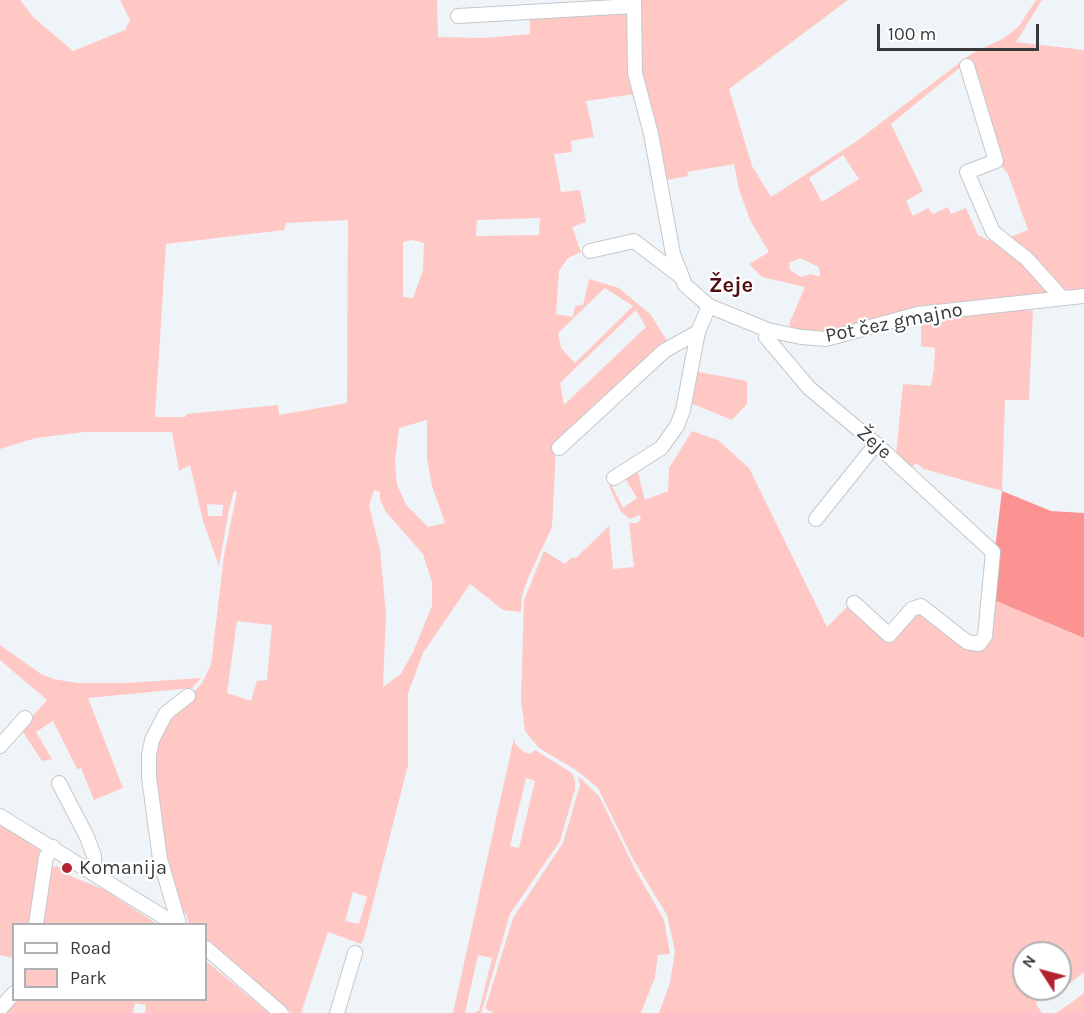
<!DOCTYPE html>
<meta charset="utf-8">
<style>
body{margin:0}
#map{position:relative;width:1084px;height:1013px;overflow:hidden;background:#eff4f8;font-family:Karla,sans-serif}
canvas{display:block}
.legend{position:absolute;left:12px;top:923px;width:195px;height:78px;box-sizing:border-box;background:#fff;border:2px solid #afb0b1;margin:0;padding:8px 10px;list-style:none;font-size:18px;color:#37393b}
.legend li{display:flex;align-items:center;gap:12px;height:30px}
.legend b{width:30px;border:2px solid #afb0b1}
.north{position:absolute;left:1012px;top:941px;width:60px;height:60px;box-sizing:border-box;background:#fff;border:2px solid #afb0b1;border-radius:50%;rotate:306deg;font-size:16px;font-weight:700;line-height:24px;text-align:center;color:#37393b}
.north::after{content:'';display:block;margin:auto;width:21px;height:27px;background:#b42232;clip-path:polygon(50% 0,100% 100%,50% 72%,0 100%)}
.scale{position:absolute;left:877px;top:24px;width:162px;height:27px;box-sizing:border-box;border:3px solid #37393b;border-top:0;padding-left:8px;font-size:18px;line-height:21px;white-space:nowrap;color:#37393b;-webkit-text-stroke:4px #fff;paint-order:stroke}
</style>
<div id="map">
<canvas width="1084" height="1013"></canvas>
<ul class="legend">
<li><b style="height:8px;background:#fff"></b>Road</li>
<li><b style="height:16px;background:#ffc8c5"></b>Park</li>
</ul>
<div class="north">N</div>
<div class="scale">100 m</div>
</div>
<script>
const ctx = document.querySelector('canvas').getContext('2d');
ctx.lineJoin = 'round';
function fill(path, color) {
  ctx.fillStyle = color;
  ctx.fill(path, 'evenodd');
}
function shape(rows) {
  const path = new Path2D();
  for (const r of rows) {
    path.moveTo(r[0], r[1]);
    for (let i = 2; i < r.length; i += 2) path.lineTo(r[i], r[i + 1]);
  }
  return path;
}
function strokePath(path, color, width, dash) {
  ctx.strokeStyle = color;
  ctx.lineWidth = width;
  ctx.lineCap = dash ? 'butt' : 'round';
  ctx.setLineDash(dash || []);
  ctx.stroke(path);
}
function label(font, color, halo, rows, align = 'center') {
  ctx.font = font + ' Karla,sans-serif';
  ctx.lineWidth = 4.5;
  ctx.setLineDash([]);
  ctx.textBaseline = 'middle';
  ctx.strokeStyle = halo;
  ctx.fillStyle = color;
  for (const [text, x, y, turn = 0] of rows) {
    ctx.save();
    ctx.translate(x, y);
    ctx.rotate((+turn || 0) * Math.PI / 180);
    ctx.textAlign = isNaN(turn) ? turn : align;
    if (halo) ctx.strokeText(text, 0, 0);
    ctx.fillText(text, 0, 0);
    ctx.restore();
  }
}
fill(shape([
 [0,0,20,0,33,17,73,51,125,30,130,20,120,0,437,0,438,37,483,38,530,34,530,16,627,12,629,17,628,40,635,94,586,101,594,137,571,141,572,152,554,154,561,192,580,190,586,222,572,227,581,252,568,258,559,271,556,314,573,317,575,306,583,305,589,279,619,288,651,315,669,344,556,447,552,527,528,578,522,596,521,612,503,610,470,584,423,653,408,693,408,765,364,938,361,944,328,932,301,1013,292,1013,230,962,206,940,206,924,189,924,186,914,179,909,172,889,152,778,160,728,202,683,211,665,224,556,237,492,234,491,228,514,219,566,203,521,190,465,179,471,172,432,84,432,36,438,0,449],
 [540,218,539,235,476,236,477,220],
 [348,220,347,403,279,415,278,405,187,414,185,417,155,417,166,244,284,230,286,223],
 [413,240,424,243,423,270,413,298,403,297,403,242],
 [605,288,633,306,575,363,561,348,558,333],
 [636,310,646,327,564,405,560,383],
 [427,420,427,458,432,486,445,523,428,527,407,506,397,485,395,462,399,428],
 [374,490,380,492,380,500,386,512,423,554,432,582,432,606,413,652,401,674,383,687,386,615,380,549,369,506],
 [207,504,223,505,222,516,208,516],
 [237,621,272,625,267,680,257,681,251,701,227,693],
 [353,892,367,897,359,924,345,921],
 [638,0,848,0,729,89,752,166,771,197,857,141,971,54,1004,38,1019,26,1036,0,1042,0,1016,42,1084,50,1084,292,1062,289,1007,238,1028,230,1008,174,1001,166,963,65,891,124,923,191,906,201,913,216,928,208,933,214,948,207,951,214,966,208,978,235,1009,250,1047,292,1043,295,1036,294,1033,297,874,319,861,325,823,333,791,330,789,324,805,287,762,277,749,264,769,252,750,220,739,189,734,164,687,172,688,176,662,181,642,93],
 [843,155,859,179,822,202,809,178],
 [800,258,819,267,820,277,811,274,801,277,790,270,789,263],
 [1027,307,1028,311,1033,310,1029,400,1005,400,1002,491,924,469,916,463,909,470,907,463,896,454,903,384,931,386,934,368,935,348,921,346,921,322,924,318],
 [694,371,747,381,747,404,732,420,688,402],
 [692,431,718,440,749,468,827,627,851,603,883,634,883,641,887,642,915,611,920,609,974,649,989,598,1084,638,1084,972,1052,998,1039,997,1036,1004,1042,1013,659,1013,670,983,675,951,667,915,633,859,598,788,576,770,539,748,525,731,521,699,524,600,544,551,565,564,571,558,576,558,609,526,613,569,634,567,629,523,637,523,641,519,639,515,630,519,621,512,609,486,636,465,645,500,668,491,669,468],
 [625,478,637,498,623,508,612,486],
 [1024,953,1060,953,1060,989,1024,989],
 [0,645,41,674,53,679,78,683,126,683,201,678,192,688,88,698,123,788,94,800,81,768,77,769,53,721,36,732,52,759,42,761,21,729,47,700,0,660],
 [514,738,515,744,524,752,530,754,535,750,572,773,575,781,575,789,560,841,510,914,481,1013,473,1013,479,1011,492,958,478,955,465,1013,453,1013],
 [526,778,535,781,519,848,510,846],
 [578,776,599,796,636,871,664,920,670,954,658,955,655,977,641,1013,494,1013,486,1009,486,1006,513,918,563,843,580,785],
 [0,822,40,849,34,924,14,924,13,958,0,955],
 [57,866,73,877,105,890,157,924,40,924,47,873,52,867],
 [206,961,269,1013,145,1013,146,1005,135,1003,133,1013,0,1013,14,1000,206,1000],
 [1084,993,1084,1013,1056,1013,1072,1002]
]), '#ffc8c5');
fill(shape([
 [1002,491,1051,511,1084,513,1084,638,989,598]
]), '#fa9391');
const minor = shape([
 [634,0,635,73,651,134,673,254,685,285,709,306,768,330,801,337,826,339,918,314,1084,296],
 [458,16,633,6],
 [967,66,996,161,967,172,993,232,1027,259,1061,297],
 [590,251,634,241,680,276],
 [768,330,766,337,809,388,876,444,993,552,985,636,979,644,967,642,921,606,912,609,889,635,854,603],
 [559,448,664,351,698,332],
 [614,478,661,448,677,426,683,410,698,332,709,306],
 [816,519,876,444],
 [0,746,25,718],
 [59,783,87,837,94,856,95,873],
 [0,816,175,924],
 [36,924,46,857,53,847],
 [179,924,160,859,149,777,149,755,152,740,166,713,188,696],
 [206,948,281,1013],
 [0,1009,14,993],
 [337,1013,355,953]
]);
strokePath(minor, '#c3c8cc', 16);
strokePath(minor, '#fff', 14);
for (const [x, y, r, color] of [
 [67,868,6,"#b42232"]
]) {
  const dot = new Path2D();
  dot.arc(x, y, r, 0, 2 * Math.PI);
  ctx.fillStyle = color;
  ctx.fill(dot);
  strokePath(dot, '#fff', 2);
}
label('20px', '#37393b', '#fff', [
 ["Pot čez gmajno",894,323,-11],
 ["Žeje",874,443,41]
]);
label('20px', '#37393b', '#fff', [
 ["Komanija",79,868]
], 'left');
label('bold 22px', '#530e14', '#fff', [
 ["Žeje",731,286]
]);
</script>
